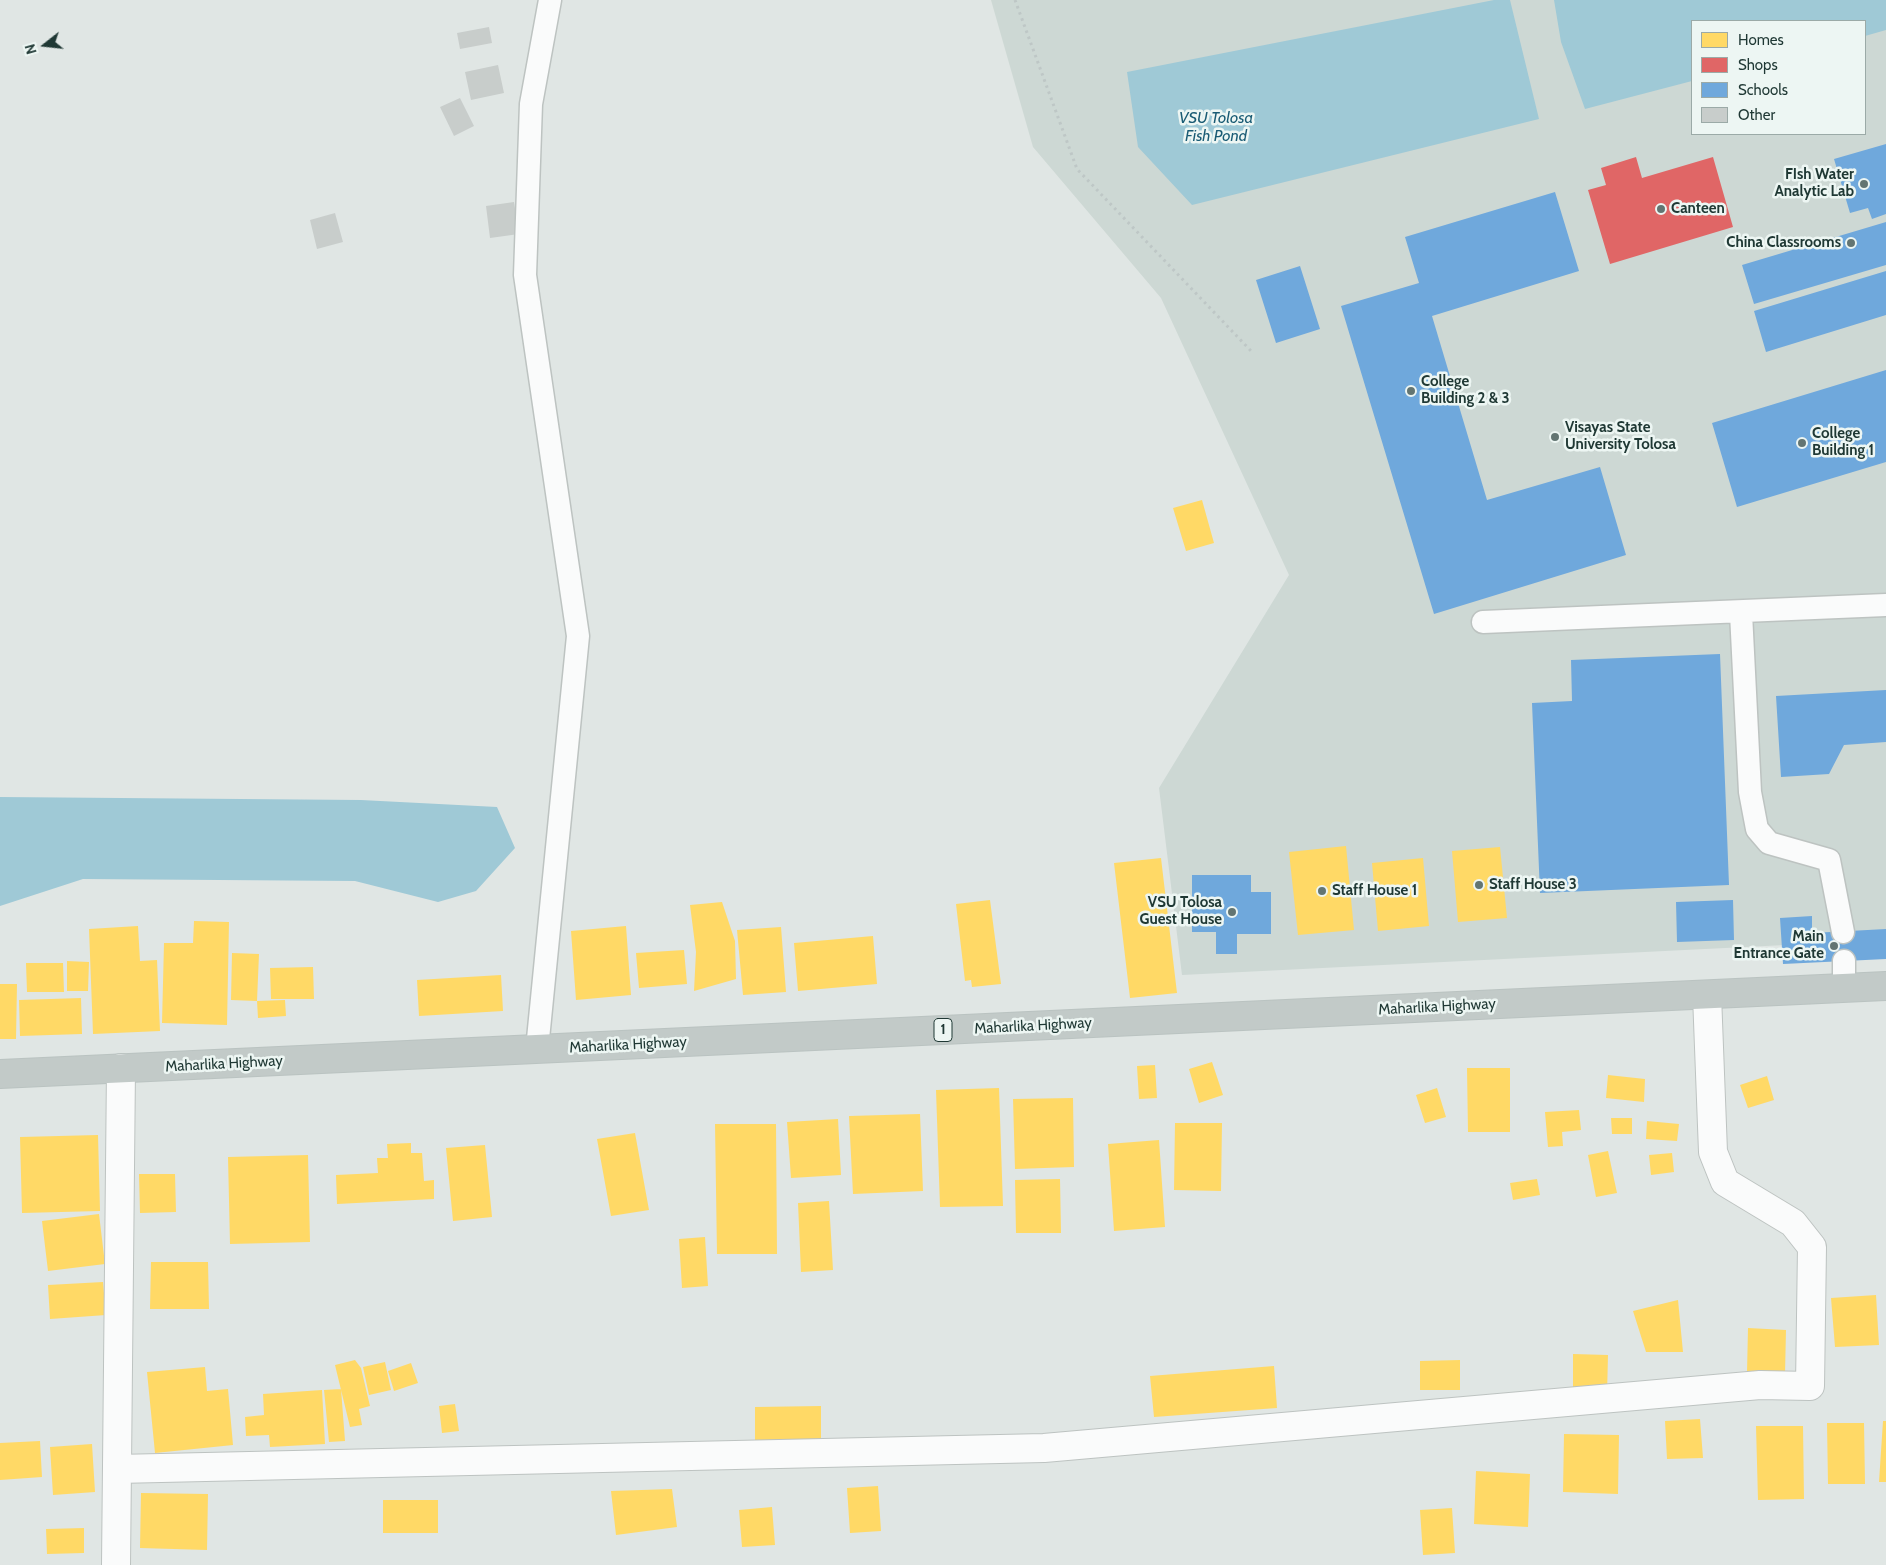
<!DOCTYPE html>
<style>
body{margin:0}
#map{position:relative;width:1886px;height:1565px;overflow:hidden;background:#e0e6e4;font-family:Cabin,sans-serif}
canvas{display:block}
.legend{position:absolute;left:1691px;top:20px;width:175px;height:115px;box-sizing:border-box;background:#edf6f3;border:1px solid #9baaa7;margin:0;padding:6px 9px;list-style:none;font-size:15px;color:#1f3834}
.legend li{display:flex;align-items:center;gap:10px;height:25px}
.legend b{width:25px;border:1px solid #9baaa7}
.north{position:absolute;left:20px;top:20px;width:50px;height:50px;-webkit-text-stroke:4px #edf6f3;paint-order:stroke;rotate:254deg;font-size:14px;font-weight:700;line-height:20px;text-align:center;color:#1f3834}
.north::after{content:'';display:block;margin:auto;width:18px;height:22px;background:#1f3834;clip-path:polygon(50% 0,100% 100%,50% 72%,0 100%)}
</style>
<div id="map">
<canvas width="1886" height="1565"></canvas>
<ul class="legend">
<li><b style="height:14px;background:#ffd966"></b>Homes</li>
<li><b style="height:14px;background:#e06666"></b>Shops</li>
<li><b style="height:14px;background:#6fa8dc"></b>Schools</li>
<li><b style="height:14px;background:#c8cdcb"></b>Other</li>
</ul>
<div class="north">N</div>
</div>
<script>
const ctx = document.querySelector('canvas').getContext('2d');
ctx.lineJoin = 'round';
function fill(path, color) {
  ctx.fillStyle = color;
  ctx.fill(path, 'evenodd');
}
function shape(rows) {
  const path = new Path2D();
  for (const r of rows) {
    path.moveTo(r[0], r[1]);
    for (let i = 2; i < r.length; i += 2) path.lineTo(r[i], r[i + 1]);
  }
  return path;
}
function strokePath(path, color, width, dash) {
  ctx.strokeStyle = color;
  ctx.lineWidth = width;
  ctx.lineCap = dash ? 'butt' : 'round';
  ctx.setLineDash(dash || []);
  ctx.stroke(path);
}
function label(font, color, halo, rows, align = 'center') {
  ctx.font = font + ' Cabin,sans-serif';
  ctx.lineWidth = 5;
  ctx.setLineDash([]);
  ctx.textBaseline = 'middle';
  ctx.strokeStyle = halo;
  ctx.fillStyle = color;
  for (const [text, x, y, turn = 0] of rows) {
    ctx.save();
    ctx.translate(x, y);
    ctx.rotate((+turn || 0) * Math.PI / 180);
    ctx.textAlign = isNaN(turn) ? turn : align;
    if (halo) ctx.strokeText(text, 0, 0);
    ctx.fillText(text, 0, 0);
    ctx.restore();
  }
}
fill(shape([
 [991,0,1886,0,1886,940,1182,975,1159,788,1289,575,1161,298,1033,147],
 [1692,21,1865,21,1865,134,1692,134]
]), '#cdd8d4');
fill(shape([
 [1494,0,1510,0,1539,119,1192,205,1138,147,1127,72],
 [1554,0,1886,0,1886,30,1865,36,1865,21,1692,21,1692,81,1585,109,1561,42],
 [0,797,361,800,497,807,515,848,476,891,438,902,355,881,83,879,0,906]
]), '#9fc9d6');
fill(shape([
 [1202,500,1214,543,1186,551,1173,508],
 [1346,846,1354,930,1298,935,1289,852],
 [1500,847,1507,918,1458,922,1452,851],
 [1161,858,1177,993,1130,998,1114,863],
 [1423,858,1429,926,1378,931,1372,863],
 [990,900,1001,984,972,987,971,980,965,981,956,904],
 [722,902,735,941,736,979,694,991,696,952,690,905],
 [194,921,229,922,227,1025,162,1023,164,943,193,943],
 [138,926,140,961,157,960,160,1031,93,1034,89,929],
 [626,926,631,995,576,1000,571,931],
 [781,927,786,992,743,995,737,930],
 [873,936,877,984,798,991,794,943],
 [684,950,687,984,639,988,636,953],
 [232,953,259,954,257,1001,231,1000],
 [67,961,89,962,88,991,67,991],
 [26,963,63,963,64,992,27,992],
 [313,967,314,999,271,999,270,968],
 [501,975,503,1011,419,1016,417,980],
 [0,984,17,984,16,1039,0,1039],
 [81,998,82,1034,20,1036,19,1000],
 [285,1000,286,1016,258,1018,257,1001],
 [1212,1062,1223,1095,1199,1103,1189,1069],
 [1155,1065,1157,1098,1139,1099,1137,1066],
 [1467,1068,1510,1068,1510,1132,1468,1132],
 [1608,1075,1645,1079,1644,1102,1606,1098],
 [1767,1076,1774,1100,1748,1108,1740,1085],
 [999,1088,1003,1206,940,1207,936,1090],
 [1437,1088,1446,1117,1425,1123,1416,1095],
 [1073,1098,1074,1167,1015,1169,1013,1099],
 [1579,1110,1581,1130,1562,1132,1563,1146,1548,1147,1545,1112],
 [920,1114,923,1191,853,1194,849,1116],
 [1611,1118,1632,1118,1632,1134,1612,1134],
 [838,1119,841,1175,791,1178,787,1122],
 [1647,1121,1679,1124,1677,1141,1646,1139],
 [1175,1123,1222,1123,1221,1191,1174,1190],
 [715,1124,776,1124,777,1254,717,1254],
 [635,1133,649,1210,611,1216,597,1139],
 [98,1135,100,1211,22,1213,20,1137],
 [1159,1140,1165,1227,1114,1231,1108,1144],
 [411,1143,411,1153,422,1153,424,1181,434,1180,434,1199,337,1204,336,1175,378,1173,377,1158,388,1158,387,1144],
 [485,1145,492,1217,453,1221,446,1148],
 [1608,1151,1617,1193,1596,1197,1588,1155],
 [1672,1153,1674,1172,1651,1175,1649,1155],
 [308,1155,310,1242,230,1244,228,1157],
 [139,1174,175,1174,176,1212,140,1213],
 [1060,1179,1061,1233,1016,1233,1015,1180],
 [1537,1179,1540,1195,1513,1200,1510,1183],
 [829,1201,833,1270,801,1272,798,1203],
 [99,1214,105,1264,48,1271,42,1221],
 [705,1237,708,1286,682,1288,679,1239],
 [151,1262,208,1262,209,1309,150,1309],
 [103,1282,106,1315,50,1319,48,1285],
 [1876,1295,1879,1345,1835,1347,1831,1298],
 [1678,1300,1683,1352,1646,1352,1633,1311],
 [1748,1328,1786,1330,1785,1374,1747,1373],
 [1573,1354,1608,1355,1607,1395,1573,1394],
 [355,1360,361,1368,370,1406,359,1409,362,1425,350,1427,335,1365],
 [1460,1360,1460,1390,1420,1390,1420,1361],
 [385,1362,391,1390,369,1395,363,1367],
 [411,1363,418,1383,394,1391,388,1371],
 [1274,1366,1277,1408,1154,1417,1150,1376],
 [205,1367,207,1391,228,1389,233,1445,155,1453,147,1372],
 [341,1389,345,1441,329,1442,324,1390],
 [322,1390,325,1444,270,1447,269,1435,246,1436,245,1417,264,1415,263,1394],
 [455,1404,459,1431,442,1433,439,1406],
 [821,1406,821,1440,755,1440,755,1407],
 [1700,1419,1703,1458,1667,1459,1665,1421],
 [1883,1421,1886,1421,1886,1482,1879,1482],
 [1827,1423,1864,1423,1865,1484,1828,1484],
 [1756,1426,1803,1426,1804,1499,1758,1500],
 [1564,1434,1619,1435,1618,1494,1563,1492],
 [40,1441,42,1477,0,1480,0,1443],
 [92,1444,95,1492,53,1495,50,1447],
 [1476,1471,1530,1474,1528,1527,1474,1524],
 [878,1486,881,1531,850,1533,847,1488],
 [672,1489,677,1527,616,1535,611,1491],
 [141,1493,208,1494,207,1550,140,1548],
 [383,1500,438,1500,438,1533,383,1533],
 [772,1507,775,1545,742,1547,739,1510],
 [1452,1508,1455,1553,1423,1555,1420,1510],
 [84,1528,84,1553,47,1554,46,1529]
]), '#ffd966');
fill(shape([
 [1636,157,1642,178,1713,157,1733,227,1610,264,1588,190,1606,185,1601,168]
]), '#e06666');
fill(shape([
 [1886,144,1886,214,1872,219,1868,208,1850,213,1834,159],
 [1555,192,1579,271,1432,316,1487,500,1600,467,1626,555,1434,614,1341,306,1419,283,1405,237],
 [1886,222,1886,265,1754,304,1742,265],
 [1300,266,1320,329,1276,343,1256,280],
 [1886,271,1886,315,1766,352,1754,311],
 [1886,370,1886,462,1737,507,1712,423],
 [1720,654,1729,885,1540,893,1532,703,1572,701,1571,660],
 [1886,690,1886,742,1844,745,1829,774,1781,777,1776,696],
 [1192,875,1251,875,1251,892,1271,892,1271,934,1237,934,1237,954,1216,954,1216,932,1192,932],
 [1733,900,1734,940,1677,942,1676,902],
 [1812,916,1812,933,1886,929,1886,959,1783,964,1780,918]
]), '#6fa8dc');
fill(shape([
 [489,27,492,43,460,49,457,33],
 [498,65,504,93,471,100,465,72],
 [460,98,474,126,454,136,440,107],
 [514,202,519,234,490,238,486,206],
 [335,213,343,242,317,249,310,220]
]), '#c8cdcb');
const service = shape([
 [1741,613,1750,792,1757,829,1769,843,1829,860,1843,932],
 [1483,622,1886,605],
 [1844,961,1844,988],
 [537,1049,578,636,525,275,531,104,550,0]
]);
const minor = shape([
 [117,1469,1044,1448,1760,1385,1810,1386,1812,1247,1793,1223,1725,1182,1713,1152,1707,995],
 [116,1565,121,1068]
]);
const trunk = shape([
 [0,1074,1886,986]
]);
strokePath(service, '#bdc3c1', 25);
strokePath(minor, '#bdc3c1', 30);
strokePath(trunk, '#bac3c1', 30);
strokePath(shape([
 [1015,0,1077,169,1253,353]
]), '#bec7c6', 3, [2.5, 4]);
strokePath(service, '#fafbfb', 22);
strokePath(minor, '#fafbfb', 28);
strokePath(trunk, '#c2cac8', 28);
for (const [x, y, r, color] of [
 [1864,184,5,"#637572"],
 [1661,209,5,"#637572"],
 [1851,243,5,"#637572"],
 [1411,391,5,"#637572"],
 [1555,437,5,"#637572"],
 [1802,443,5,"#637572"],
 [1479,885,5,"#637572"],
 [1322,891,5,"#637572"],
 [1232,912,5,"#637572"],
 [1834,946,5,"#637572"]
]) {
  const dot = new Path2D();
  dot.arc(x, y, r, 0, 2 * Math.PI);
  ctx.fillStyle = color;
  ctx.fill(dot);
  strokePath(dot, '#edf6f3', 2);
}
for (const [x, y, w] of [
 [943,1030,18]
]) {
  const box = new Path2D();
  box.roundRect(x - w / 2, y - 11.5, w, 23, 4);
  ctx.fillStyle = '#edf6f3';
  ctx.fill(box);
  strokePath(box, '#1f3834', 1);
}
label('bold 14px', '#1f3834', null, [
 ["1",943,1030]
]);
label('bold 15px', '#1f3834', '#edf6f3', [
 ["FIsh Water",1854,175,"right"],
 ["Analytic Lab",1854,192,"right"],
 ["Canteen",1671,209],
 ["China Classrooms",1841,243,"right"],
 ["College",1421,382],
 ["Building 2 & 3",1421,399],
 ["Visayas State",1565,428],
 ["University Tolosa",1565,445],
 ["College",1812,434],
 ["Building 1",1812,451],
 ["Staff House 3",1489,885],
 ["Staff House 1",1332,891],
 ["VSU Tolosa",1222,903,"right"],
 ["Guest House",1222,920,"right"],
 ["Main",1824,937,"right"],
 ["Entrance Gate",1824,954,"right"]
], 'left');
label('15px', '#1f3834', '#edf6f3', [
 ["Maharlika Highway",1437,1007,-3],
 ["Maharlika Highway",1033,1026,-3],
 ["Maharlika Highway",628,1045,-3],
 ["Maharlika Highway",224,1064,-3]
]);
label('italic 16px', '#195b74', '#edf6f3', [
 ["VSU Tolosa",1216,118],
 ["Fish Pond",1216,136]
]);
</script>
